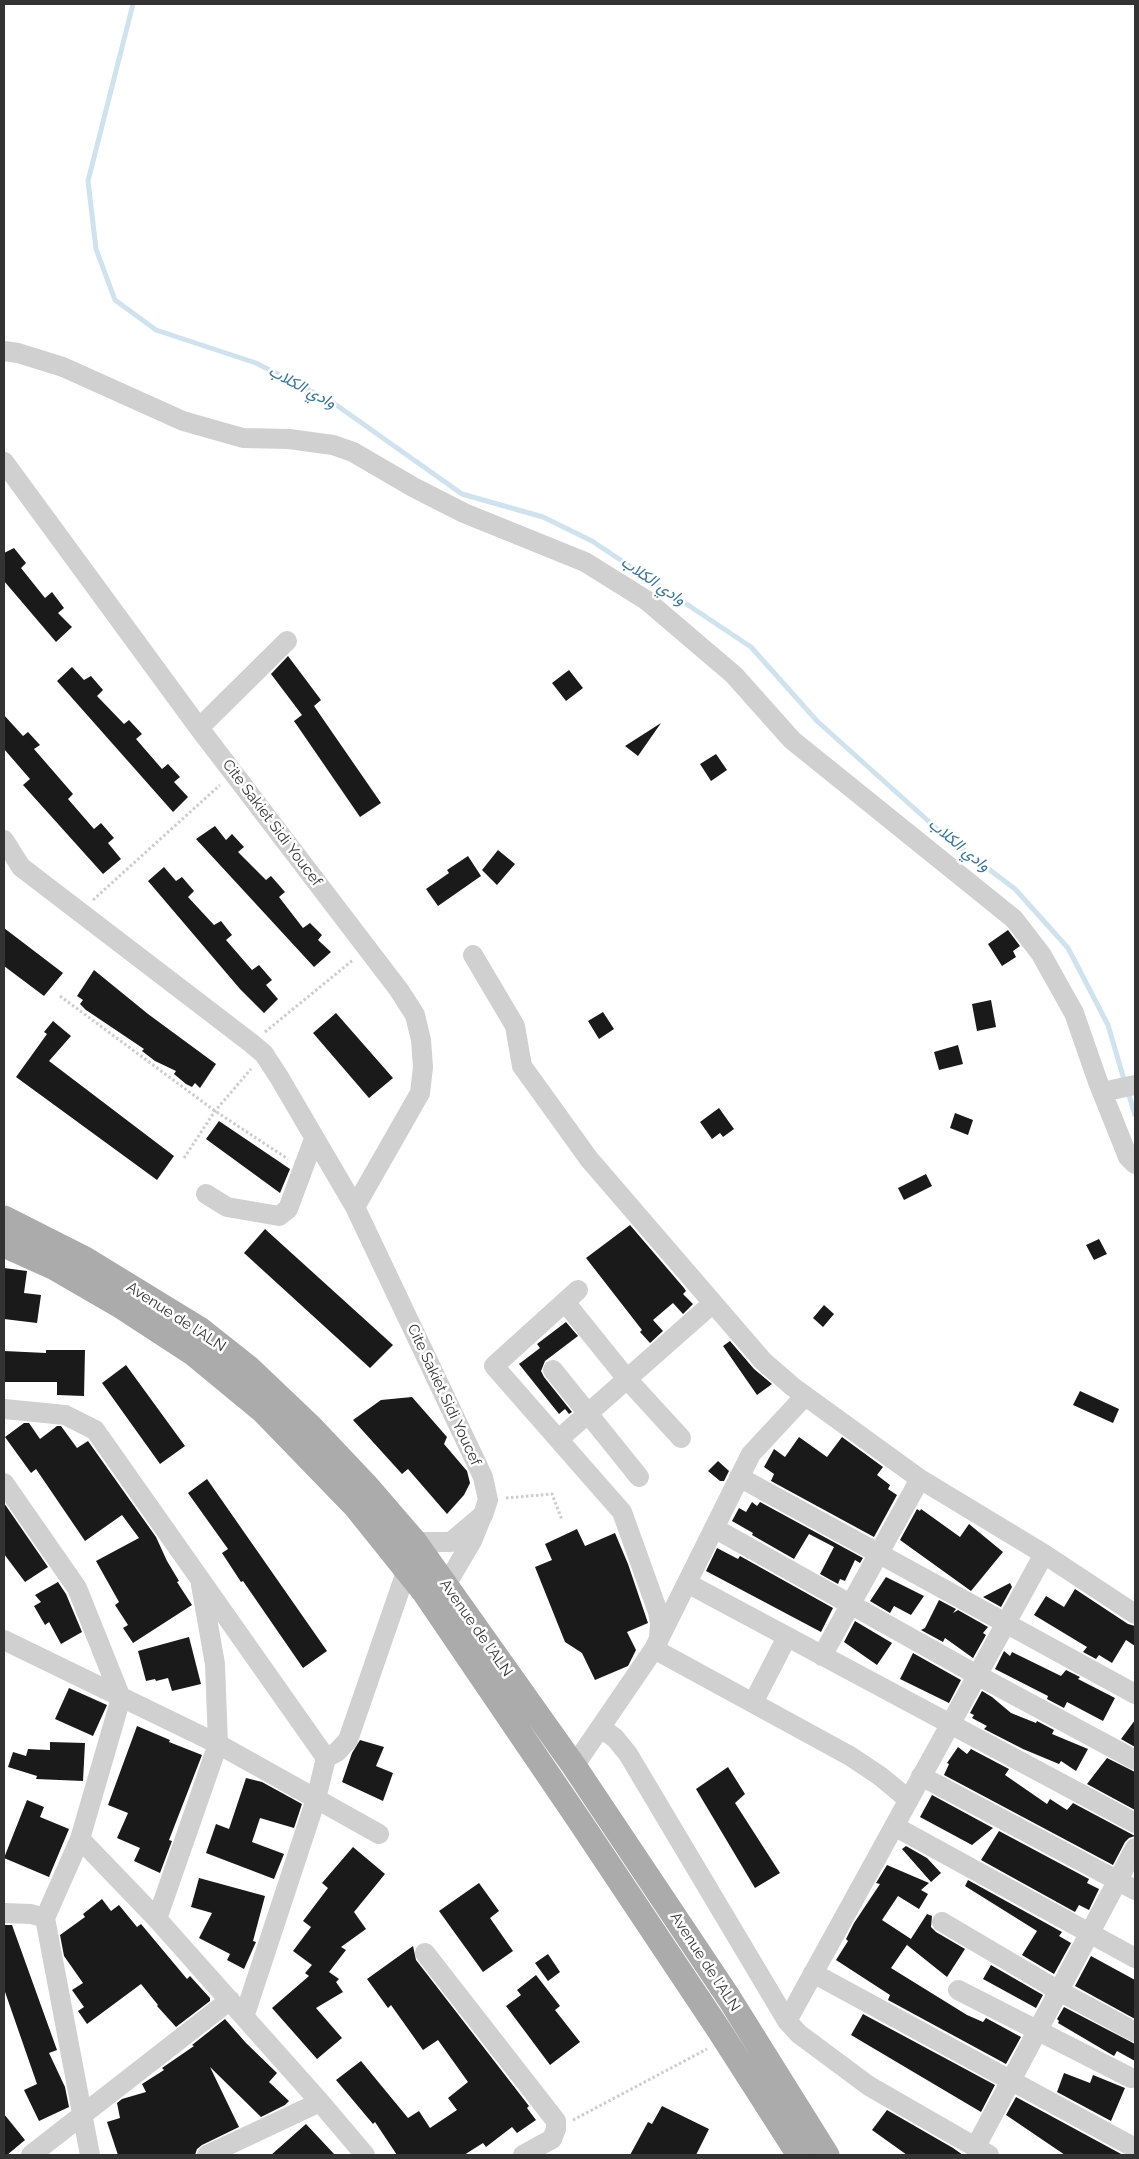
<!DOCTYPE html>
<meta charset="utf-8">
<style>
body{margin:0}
#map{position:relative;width:1139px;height:2159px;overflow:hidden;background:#fff;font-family:Raleway,sans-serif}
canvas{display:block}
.frame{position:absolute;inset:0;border:5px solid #333;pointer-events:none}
</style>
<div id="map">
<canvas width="1139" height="2159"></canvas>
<div class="frame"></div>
</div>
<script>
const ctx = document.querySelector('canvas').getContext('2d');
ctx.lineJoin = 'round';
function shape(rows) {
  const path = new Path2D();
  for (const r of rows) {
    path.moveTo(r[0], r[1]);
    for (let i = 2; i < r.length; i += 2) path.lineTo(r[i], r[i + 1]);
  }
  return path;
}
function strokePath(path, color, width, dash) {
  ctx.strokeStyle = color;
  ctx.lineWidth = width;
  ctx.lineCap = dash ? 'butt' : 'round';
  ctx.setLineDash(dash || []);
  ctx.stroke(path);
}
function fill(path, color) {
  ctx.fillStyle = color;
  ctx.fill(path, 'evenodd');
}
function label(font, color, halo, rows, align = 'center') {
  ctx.font = font + ' Raleway,Vazirmatn,sans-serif';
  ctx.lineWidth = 5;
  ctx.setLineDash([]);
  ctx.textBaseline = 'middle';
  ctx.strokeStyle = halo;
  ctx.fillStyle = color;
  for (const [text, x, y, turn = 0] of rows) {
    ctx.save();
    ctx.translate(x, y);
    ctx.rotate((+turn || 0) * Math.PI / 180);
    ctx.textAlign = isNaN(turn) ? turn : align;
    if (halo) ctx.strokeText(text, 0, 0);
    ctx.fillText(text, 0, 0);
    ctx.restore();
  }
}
strokePath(shape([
 [133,4,88,181,96,249,115,300,156,330,256,363,332,402,462,494,543,517,592,541,751,647,817,721,945,836,1015,889,1068,948,1108,1025,1125,1083],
 [1128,1092,1135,1115]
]), '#cfe2ee', 5);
fill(shape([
 [14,548,26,563,21,568,45,598,52,592,64,608,58,613,72,627,56,642,4,581,4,553],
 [288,656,321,700,314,706,381,803,360,817,294,721,302,715,271,674],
 [72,667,84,680,91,676,103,690,97,696,124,724,129,720,142,734,136,739,162,769,168,764,180,777,174,782,188,797,173,812,57,681],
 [569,670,583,688,566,701,552,683],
 [4,715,23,736,28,732,40,745,34,749,73,794,68,799,94,829,101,823,114,838,108,843,121,859,103,874,23,785,30,779,4,749],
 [661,723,638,756,625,746],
 [716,754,727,770,711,781,700,764],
 [215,826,226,840,232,834,244,847,238,852,266,880,271,876,285,892,279,897,303,928,310,923,322,935,318,940,331,952,314,967,196,839],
 [498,850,515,864,497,885,482,870],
 [468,856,481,876,438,906,426,889,449,873,447,870],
 [164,867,176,881,182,877,194,891,188,897,214,925,221,921,232,935,226,940,252,970,259,965,272,980,266,985,278,999,264,1013,240,989,148,881],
 [4,928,63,973,44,996,4,966],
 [1008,930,1020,946,1013,951,1016,957,1002,966,988,944],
 [94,970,148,1014,216,1064,200,1088,195,1083,192,1087,186,1084,174,1074,176,1071,155,1061,142,1051,144,1049,86,1010,80,1004,83,1000,77,996],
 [991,1000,996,1027,977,1031,972,1004],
 [603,1012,614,1029,599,1039,588,1021],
 [336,1013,393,1078,369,1098,313,1033],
 [53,1021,71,1036,49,1061,174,1156,157,1180,16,1077,47,1034,44,1032],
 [958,1045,963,1064,939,1070,934,1052],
 [719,1108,734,1129,723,1137,720,1133,712,1139,700,1122],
 [955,1113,973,1120,968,1135,950,1128],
 [219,1121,290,1169,280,1193,206,1139],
 [926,1174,932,1186,904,1200,898,1188],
 [630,1225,684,1288,686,1291,683,1294,693,1304,683,1314,673,1303,653,1320,663,1331,650,1343,640,1332,642,1330,586,1258],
 [265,1229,393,1345,370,1368,244,1253],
 [1099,1239,1107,1254,1094,1260,1086,1245],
 [4,1268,27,1271,24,1293,41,1295,37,1323,4,1319],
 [824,1305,834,1314,823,1327,813,1318],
 [566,1322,578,1336,545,1361,541,1371,544,1377,572,1412,569,1414,565,1409,559,1414,519,1364,540,1348,537,1344],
 [730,1341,754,1369,772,1384,757,1395,723,1346],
 [46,1350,85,1350,84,1396,57,1395,57,1382,4,1382,4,1351,46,1353],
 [126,1365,185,1446,160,1464,102,1383],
 [1080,1391,1119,1409,1113,1423,1073,1405],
 [412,1397,447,1437,444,1444,467,1471,470,1483,464,1495,447,1514,408,1469,402,1474,353,1420,381,1400],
 [24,1423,29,1423,40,1439,57,1426,61,1426,77,1448,88,1441,156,1537,167,1561,179,1581,177,1582,192,1605,133,1643,123,1628,128,1625,115,1605,119,1602,96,1561,139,1538,122,1515,85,1541,36,1469,31,1473,5,1437],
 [799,1437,827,1457,842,1437,883,1467,877,1475,890,1485,888,1489,897,1495,874,1537,771,1481,774,1474,764,1467,774,1449,785,1457],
 [718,1461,729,1471,724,1481,720,1481,708,1471],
 [207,1479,327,1651,303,1668,243,1581,241,1582,222,1553,228,1549,188,1493],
 [752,1502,757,1506,760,1502,863,1558,860,1563,855,1560,845,1581,840,1579,838,1584,820,1574,834,1547,809,1534,794,1559,752,1535,753,1533,732,1521,739,1508,746,1512],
 [4,1503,48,1567,25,1582,4,1554],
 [917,1509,920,1511,921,1509,960,1537,969,1524,1003,1552,971,1591,900,1540],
 [577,1529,585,1546,615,1533,628,1564,648,1623,627,1632,636,1650,628,1666,595,1680,582,1653,565,1642,535,1567,552,1560,545,1544],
 [717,1548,738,1559,740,1556,833,1608,821,1632,706,1571],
 [886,1577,924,1596,911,1615,894,1606,890,1613,870,1601],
 [58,1582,66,1594,82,1632,61,1644,49,1622,45,1625,34,1606,41,1602,35,1595],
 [1010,1583,1012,1587,1001,1607,983,1597],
 [1075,1589,1128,1624,1135,1626,1135,1646,1126,1640,1112,1663,1099,1655,1096,1659,1083,1652,1087,1647,1034,1615,1046,1596,1064,1607],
 [939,1600,956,1609,953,1613,958,1610,988,1627,983,1633,986,1635,973,1658,945,1638,943,1642,921,1630,925,1628],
 [855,1621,892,1643,877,1665,844,1642],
 [189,1637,201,1684,172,1691,168,1678,156,1681,155,1679,146,1681,138,1651],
 [1004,1651,1010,1656,1012,1652,1061,1676,1066,1670,1080,1677,1078,1679,1115,1698,1103,1721,1067,1702,1064,1708,1047,1699,1048,1696,995,1669],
 [913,1653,961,1680,949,1703,900,1679],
 [69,1688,107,1705,93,1736,55,1719],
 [982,1691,992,1697,1011,1713,1036,1723,1037,1721,1054,1730,1052,1734,1088,1749,1076,1771,1061,1761,1059,1764,1023,1749,984,1729,987,1726,972,1718,974,1715,970,1713],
 [1135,1720,1135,1747,1121,1739],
 [137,1726,170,1740,169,1742,202,1755,169,1840,172,1841,160,1873,134,1861,140,1848,117,1838,128,1813,108,1805],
 [360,1740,384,1747,376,1766,393,1773,383,1801,342,1782,352,1753],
 [50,1742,85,1743,83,1781,36,1779,37,1776,8,1767,13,1752,26,1756,28,1749,50,1750],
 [958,1747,967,1754,971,1749,1009,1769,1005,1775,1047,1804,1050,1799,1067,1810,1073,1803,1135,1836,1129,1838,1125,1842,1113,1865,944,1775,949,1764,947,1763],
 [1107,1758,1135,1772,1135,1810,1087,1784],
 [728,1767,745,1794,735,1803,780,1873,755,1888,696,1789],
 [246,1778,262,1782,302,1804,294,1828,260,1818,252,1842,284,1854,274,1879,206,1853,216,1824,229,1829],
 [932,1795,993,1828,972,1845,920,1817],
 [27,1800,44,1807,40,1817,69,1829,49,1877,4,1858],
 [999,1831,1089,1879,1087,1883,1099,1889,1089,1910,1079,1905,1075,1912,981,1860],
 [906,1846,927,1858,941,1873,931,1882,902,1849],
 [353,1847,385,1874,354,1912,366,1929,341,1947,346,1950,329,1972,339,1979,336,1982,343,1992,316,2008,342,2038,317,2059,272,2008,309,1976,305,1973,312,1965,293,1951,311,1927,303,1921,328,1888,322,1883],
 [887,1865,929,1883,921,1890,928,1894,919,1909,898,1896,882,1920,911,1939,891,1968,967,2015,983,2022,986,2018,1021,2037,1006,2064,888,2000,890,1995,836,1960,848,1941,846,1939,854,1923,880,1884,876,1883],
 [199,1878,265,1896,253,1941,256,1942,244,1969,227,1960,230,1954,199,1938,212,1913,191,1907],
 [968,1880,1062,1932,1059,1936,1071,1943,1054,1974,1022,1955,1037,1931,965,1886],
 [479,1883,499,1911,490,1918,513,1951,483,1972,439,1911],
 [102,1899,111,1911,119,1905,137,1927,141,1924,187,1979,190,1976,210,1998,210,2001,176,2027,157,2006,158,2005,141,1984,87,2024,78,2011,84,2007,72,1990,83,1983,64,1956,60,1935,85,1917,83,1914],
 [927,1914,932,1916,931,1927,936,1932,965,1949,947,1977,907,1945],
 [4,1925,12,1925,57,2050,49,2053,65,2087,69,2107,39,2121,24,2090,37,2084,4,1989],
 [413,1946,416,1960,529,2106,527,2108,536,2120,517,2133,512,2127,486,2147,483,2143,464,2155,397,2155,375,2122,373,2124,336,2080,361,2061,408,2118,419,2111,430,2128,457,2110,448,2098,468,2082,438,2040,423,2050,391,2005,388,2008,367,1979],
 [548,1954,560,1972,548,1981,535,1963],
 [1091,1956,1135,1980,1135,2019,1075,1986],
 [991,1965,1043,1995,1036,2008,983,1979],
 [536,1975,560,2006,555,2010,580,2042,550,2065,506,2006,521,1995,517,1990],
 [1064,2007,1135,2044,1135,2061,1117,2051,1114,2056,1058,2023,1059,2021,1057,2019],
 [863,2014,995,2085,981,2112,851,2035],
 [225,2019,246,2043,277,2073,269,2082,289,2101,285,2105,261,2117,210,2067,239,2127,202,2145,197,2149,195,2155,118,2155,107,2122,120,2118,117,2103,122,2099,146,2092,142,2084,164,2070,162,2068,194,2046,192,2045],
 [1064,2073,1090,2083,1093,2075,1125,2088,1111,2121,1057,2092],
 [1016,2097,1123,2155,1065,2155,1006,2115],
 [662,2106,709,2129,696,2155,630,2155,648,2122,652,2124],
 [887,2110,953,2148,963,2155,907,2155,872,2130],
 [4,2114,25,2140,7,2155,4,2155],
 [306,2124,335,2155,271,2155]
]), '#1a1a1a');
strokePath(shape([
 [93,900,220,785],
 [60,996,215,1111,288,1159],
 [265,1032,353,960],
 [184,1158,215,1111,251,1069],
 [506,1498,552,1494,562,1520],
 [573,2120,707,2049]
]), '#cdcdcd', 3, [2.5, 2.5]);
strokePath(shape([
 [4,351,18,353,63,367,183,421,243,438,289,439,333,445,353,452,413,487,464,513,585,562,646,600,734,675,792,740,1014,919,1041,954,1074,1013,1098,1082,1128,1157,1135,1164],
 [4,462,199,728,399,990,415,1015,421,1040,423,1067,420,1093,355,1207],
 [199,728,287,641],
 [4,840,21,867,251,1043,264,1054,279,1077,355,1207,483,1477,488,1500,483,1515,451,1542,415,1542],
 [473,955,515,1026,522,1066,589,1159,763,1361,793,1387,920,1479,1044,1554,1135,1614],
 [1102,1092,1135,1085],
 [206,1194,227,1207,279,1216,288,1209,314,1139],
 [578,1290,494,1366,622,1512,658,1612,660,1623,659,1638],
 [565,1302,627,1379,681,1438],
 [553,1370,639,1477],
 [4,1409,65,1415,95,1430,326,1758,316,1799,244,2017],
 [559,1439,713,1303],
 [739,1477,1135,1694],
 [4,1483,77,1588,121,1698,80,1839,45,1918,90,2155],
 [714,1528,977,1675,1135,1760],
 [687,1583,1135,1823],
 [442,1598,446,1585,472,1541,481,1519],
 [4,1640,218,1744,379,1834],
 [654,1649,850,1756,880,1776,909,1800],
 [822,1656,920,1479],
 [753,1703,787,1637],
 [601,1728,615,1738,628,1754,787,2021,799,2034,869,2086,989,2155],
 [326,1758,337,1752,348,1740,406,1572],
 [574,1766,654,1649,751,1454,805,1396],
 [921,1776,1135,1890],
 [894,1826,1135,1958],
 [80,1839,157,1919,320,2102,365,2155],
 [4,1913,31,1914,45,1918],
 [157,1919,218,1744,215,1664,201,1585],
 [942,1922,1059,1991,1135,2032],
 [425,1953,556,2121,556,2129,552,2139,523,2155],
 [813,1973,1135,2148],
 [958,1990,1131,2078],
 [787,2021,1044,1554],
 [975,2148,1135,1848],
 [31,2155,230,2000],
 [207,2155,320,2102]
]), '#d0d0d0', 20);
strokePath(shape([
 [4,1218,85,1259,201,1330,249,1368,311,1427,365,1484,415,1542,574,1766,729,1998,827,2155],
 [4,1245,53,1267,122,1307,194,1354,263,1411,355,1506,424,1592,579,1820,719,2030,799,2155]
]), '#ababab', 25);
label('15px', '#333', '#fff', [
 ["Cite Sakiet Sidi Youcef",272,823,53],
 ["Avenue de l'ALN",176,1317,33],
 ["Cite Sakiet Sidi Youcef",444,1395,65],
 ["Avenue de l'ALN",476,1628,55],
 ["Avenue de l'ALN",705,1962,57]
]);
label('italic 16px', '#3f7597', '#fff', [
 ["وادي الكلاب",302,387,28],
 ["وادي الكلاب",653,581,34],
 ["وادي الكلاب",959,845,39]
]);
</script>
